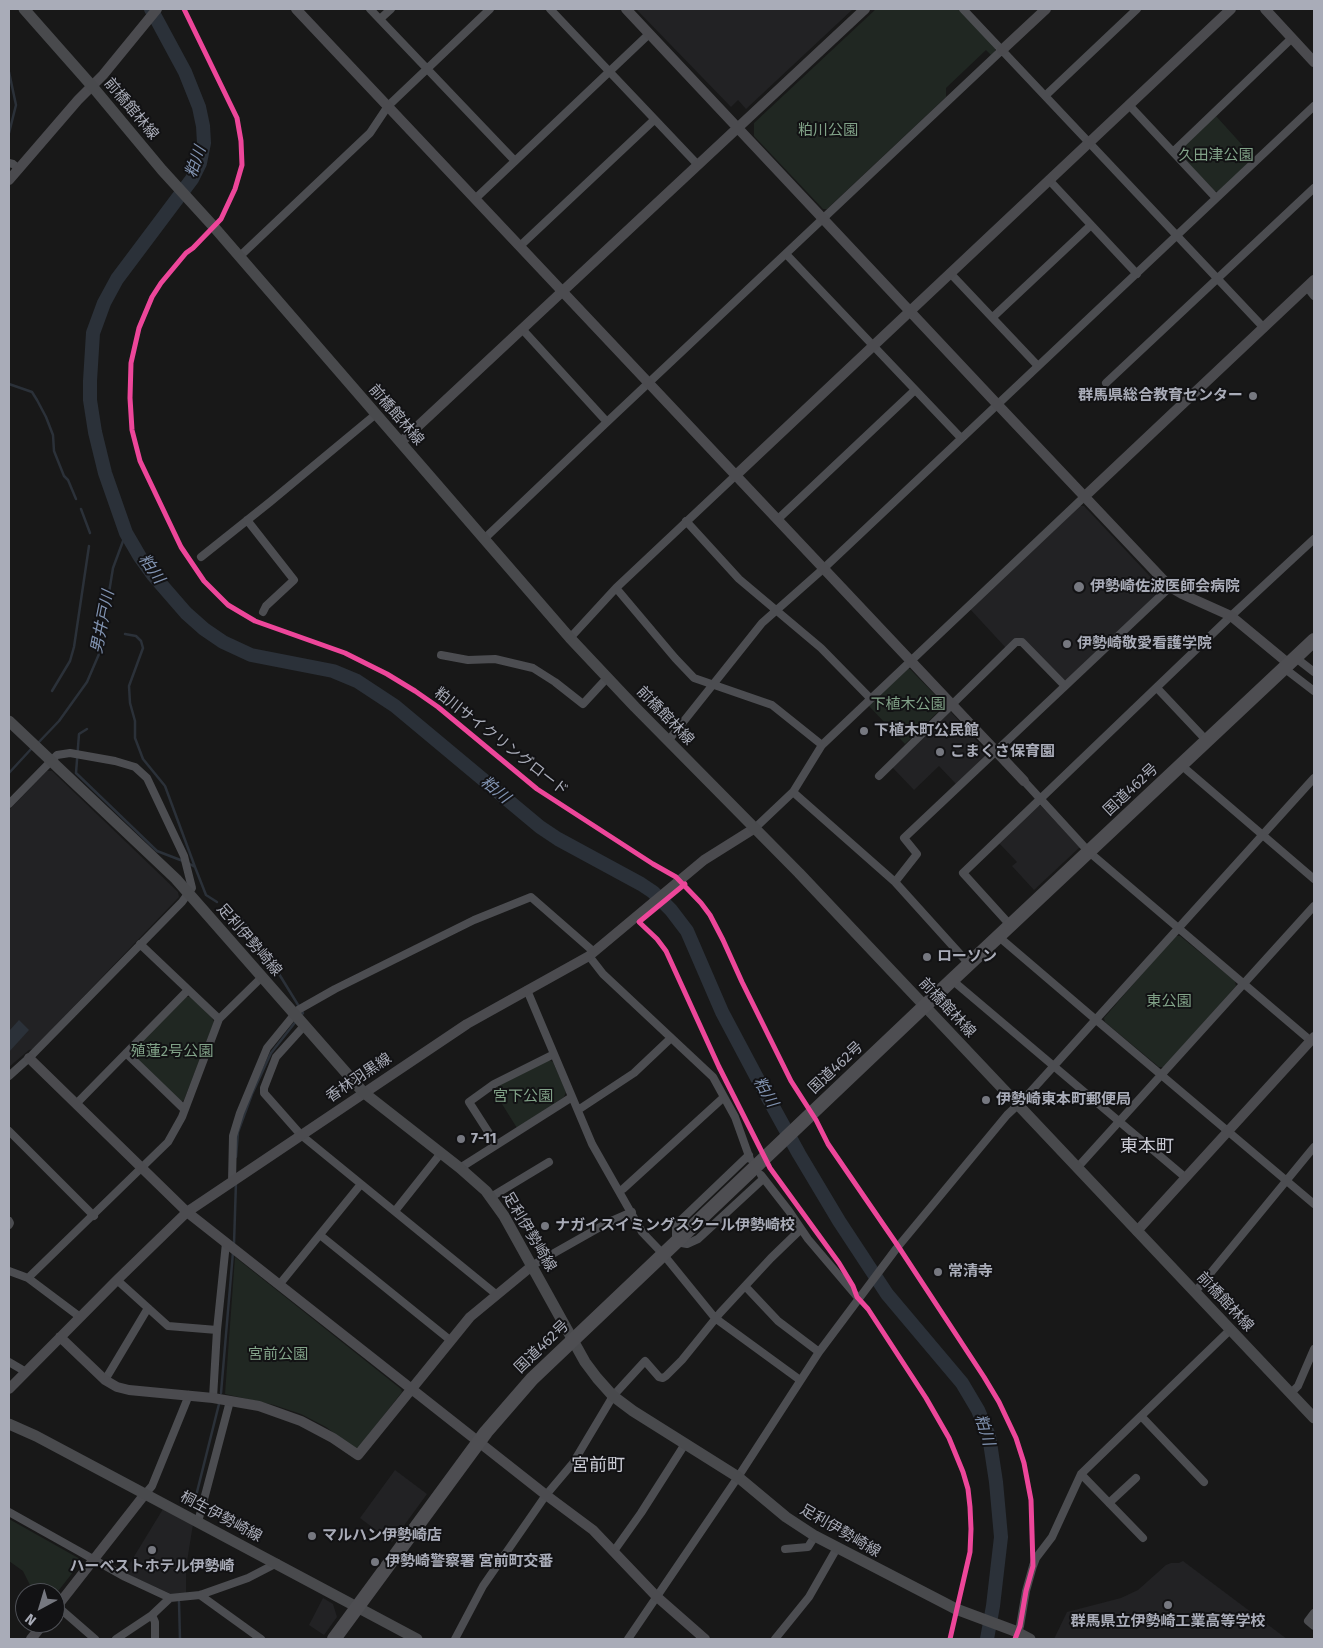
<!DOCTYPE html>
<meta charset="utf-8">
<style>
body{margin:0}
#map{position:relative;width:1323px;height:1648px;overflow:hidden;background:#181818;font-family:"Fira Sans",sans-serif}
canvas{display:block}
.frame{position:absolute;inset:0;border:10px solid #a9acb8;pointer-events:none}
.north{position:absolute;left:15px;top:1583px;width:50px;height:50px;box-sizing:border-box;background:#121214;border:1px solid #4e5056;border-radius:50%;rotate:219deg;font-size:14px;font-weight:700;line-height:20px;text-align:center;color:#a9acb8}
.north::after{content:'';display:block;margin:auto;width:18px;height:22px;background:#767880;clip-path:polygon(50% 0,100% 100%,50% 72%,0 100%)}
</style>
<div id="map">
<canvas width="1323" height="1648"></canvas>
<div class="frame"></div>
<div class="north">N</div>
</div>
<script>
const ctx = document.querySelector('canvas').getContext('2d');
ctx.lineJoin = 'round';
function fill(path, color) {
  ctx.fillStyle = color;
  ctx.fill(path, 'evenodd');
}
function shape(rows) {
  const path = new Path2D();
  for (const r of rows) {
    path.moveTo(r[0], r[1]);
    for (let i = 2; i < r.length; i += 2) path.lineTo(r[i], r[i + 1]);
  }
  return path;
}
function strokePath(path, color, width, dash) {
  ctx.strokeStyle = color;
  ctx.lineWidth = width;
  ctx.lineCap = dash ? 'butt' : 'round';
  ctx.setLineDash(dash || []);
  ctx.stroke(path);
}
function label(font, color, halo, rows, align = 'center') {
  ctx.font = font + ' "Fira Sans","Noto Sans JP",sans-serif';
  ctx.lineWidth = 4;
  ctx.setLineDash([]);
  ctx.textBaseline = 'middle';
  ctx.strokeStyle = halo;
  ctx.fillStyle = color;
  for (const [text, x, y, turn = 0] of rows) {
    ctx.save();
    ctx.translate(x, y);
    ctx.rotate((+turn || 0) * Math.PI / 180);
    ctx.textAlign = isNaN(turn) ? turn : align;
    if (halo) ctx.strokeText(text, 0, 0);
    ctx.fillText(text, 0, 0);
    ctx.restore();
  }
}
fill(shape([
 [636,9,853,9,746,109,738,100,731,107],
 [1079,506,1084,506,1160,587,1161,592,1066,681,1062,680,1023,640,1006,648,970,609],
 [950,711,989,754,956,784,939,766,914,790,892,767],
 [47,771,52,771,178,892,179,897,33,1049,29,1050,9,1067,9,810],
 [1037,805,1041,806,1080,847,1034,890,1012,866,1017,862,998,842],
 [395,1470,427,1494,392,1542,360,1518],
 [163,1509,193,1524,186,1568,186,1595,173,1595,124,1573],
 [1183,1561,1287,1639,1054,1639,1067,1612,1121,1598,1138,1590,1166,1565,1171,1563,1179,1563],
 [323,1598,333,1604,337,1617,324,1635,309,1625]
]), '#222224');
fill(shape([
 [876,9,958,9,995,47,995,51,991,55,986,50,946,88,946,97,827,209,823,209,754,136,754,123],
 [1216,116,1254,158,1218,192,1215,191,1179,154,1180,150],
 [908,669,910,669,945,705,905,744,868,705],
 [1175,936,1180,936,1235,981,1236,986,1164,1067,1159,1067,1105,1022,1104,1018],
 [186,997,191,997,212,1018,214,1022,184,1100,180,1102,133,1056,132,1052],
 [549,1060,553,1062,566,1092,564,1097,517,1128,492,1088],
 [235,1257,401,1389,402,1392,359,1447,355,1449,326,1427,301,1414,274,1405,225,1394],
 [9,1519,80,1559,81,1562,55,1595,55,1593,41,1593,30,1585,23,1571,9,1561]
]), '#202722');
fill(shape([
 [19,1020,29,1030,9,1052,9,1031]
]), '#2b3139');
strokePath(shape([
 [9,72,16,105,9,133],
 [9,384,32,392,37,400,46,417,53,435,54,451,64,476,68,480,76,499],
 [81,509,90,533],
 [125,634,136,636,141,641,143,648,129,686,130,703,135,721,135,738,143,759,165,786,195,867],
 [52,691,70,661,74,647,89,546],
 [87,729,79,734,76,773,157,851,183,861],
 [38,743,59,721,87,682,99,654,113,568,126,533],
 [9,773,32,748],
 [188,863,195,867,206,895,217,902],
 [228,910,242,920,260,943,303,1013,300,1016],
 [236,1157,238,1132,252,1094,271,1053,297,1020],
 [234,1244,236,1182],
 [221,1393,233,1252],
 [194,1504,219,1404],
 [179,1602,180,1639]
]), '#2b3139', 2.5);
strokePath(shape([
 [151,9,185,72,199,107,203,126,204,143,200,163,192,179,117,279,104,303,93,333,90,381,90,400,95,432,105,473,126,533,140,557,153,575,186,613,204,629,223,642,251,655,333,671,357,681,395,706,540,827,558,839,641,884,653,892,671,910,687,931,722,1012,756,1076,799,1154,839,1221,887,1294,962,1383,978,1410,989,1436,996,1482,1001,1537,993,1606,987,1639]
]), '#2b3139', 14);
strokePath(shape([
 [370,9,515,161],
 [550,9,698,165],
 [963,9,1264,328],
 [380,19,391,9],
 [1045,96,1137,9],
 [1129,105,1216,198],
 [1173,152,1292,38],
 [9,163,13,164,19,169],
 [1049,180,1137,274],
 [475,199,649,34],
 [520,246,654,120],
 [786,254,961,438],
 [239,257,370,133,388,106,490,9],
 [950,273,1038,366],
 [1307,287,1314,296],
 [993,317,1091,225],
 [522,329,607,422],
 [1106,383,1314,188],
 [247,520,294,580,266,606,263,612],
 [777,520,915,390],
 [686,521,739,579,821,648,870,698],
 [484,539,607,422,1002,50],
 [201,557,270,502,376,414],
 [616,588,675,658,694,678,772,705,822,745],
 [570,638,616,588,735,476],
 [441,655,468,660,495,659,533,668,555,682,583,704,607,678],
 [1296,658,1314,672],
 [1284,668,1314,691],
 [1157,688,1207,741],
 [668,741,762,623,823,569,1314,106],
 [1181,765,1314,879],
 [879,776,1016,642,1022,642,1065,686],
 [1024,781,1089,852,1311,1041],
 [793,792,895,882,969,964],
 [9,804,57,755,70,753,115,761,135,767,147,778,184,856,192,888,182,902,29,1058,9,1076],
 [755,828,793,792,822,745,1084,497],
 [895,882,917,854,904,838,1170,587],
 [1011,926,963,873,1231,616,1314,539],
 [999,937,1095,1019,1314,1204],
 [140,944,219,1019],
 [589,956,603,974,713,1077,735,1117,750,1159],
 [952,980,1186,1178],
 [527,990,592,1144,642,1232,663,1254,715,1318,800,1380],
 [304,1026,276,1057,264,1088,264,1093,301,1135,497,1295],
 [126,1053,184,1109],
 [76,1104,188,990],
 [578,1110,634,1073,671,1038],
 [9,1131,94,1216],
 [496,1144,469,1102,494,1084,554,1054],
 [749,1155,680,1221,676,1225,676,1242,687,1244,698,1239,763,1179],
 [460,1168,572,1097],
 [1077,1168,1314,906],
 [761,1175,789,1211,808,1239,859,1299],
 [232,1182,233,1136,240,1113,267,1048,298,1010,335,989,474,920,531,897,594,952],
 [619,1191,623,1189,724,1097],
 [491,1197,549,1162],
 [395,1211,441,1153],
 [9,1221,10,1223,9,1225],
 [320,1235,450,1340],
 [533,1265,609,1222,632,1212],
 [9,1271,28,1278,80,1317],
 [28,1278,168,1142,182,1117,219,1019,262,977],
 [117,1280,168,1326,217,1330],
 [279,1285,361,1184],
 [745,1286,778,1321,819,1352],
 [1195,1292,1314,1147],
 [9,1362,26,1372],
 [105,1380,148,1308],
 [1291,1393,1298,1386,1314,1349],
 [213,1398,217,1330,226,1243],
 [1141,1416,1204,1482],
 [1081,1474,1143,1538],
 [145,1494,152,1486,189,1395],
 [1109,1503,1136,1478],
 [9,1512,125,1577,170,1598,200,1595,248,1578,277,1563],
 [198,1522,230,1401],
 [785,1549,808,1547,815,1536],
 [614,1551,641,1513,685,1444],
 [200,1595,261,1639],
 [57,1606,95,1639],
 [1314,1613,1308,1621,1314,1626],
 [1018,1632,1020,1626,1026,1591,1033,1566,1036,1558,1052,1537,1081,1474,1231,1329],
 [116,1639,152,1615],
 [155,1639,155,1622,152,1615,170,1598],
 [455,1639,483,1586,546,1495,573,1463,613,1396,645,1361,659,1377,663,1378,666,1376,682,1360,720,1313,771,1258,801,1229],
 [628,1639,738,1477,819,1352,896,1249,1007,1115,1024,1099,1314,778],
 [775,1639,809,1597,837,1548]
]), '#4c4d51', 8);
strokePath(shape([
 [296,9,1024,781],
 [626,9,997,404,1170,587,1182,594,1231,616,1289,664],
 [1265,9,1314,62],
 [1002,50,1046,9],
 [9,180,78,100,103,75,157,9],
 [401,442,865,9],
 [735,476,1231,9],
 [1084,497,1314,280],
 [29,1058,187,1212,546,1495,593,1530,656,1596,705,1639],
 [1137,1231,1314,1037],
 [60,1337,105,1380,117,1387,129,1390,213,1398,259,1406,301,1421,333,1438,358,1455,470,1317,533,1265],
 [9,1389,117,1280,187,1212,467,1024,589,956,704,860,755,828],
 [55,1609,145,1494],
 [31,1639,44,1623]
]), '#4b4b4f', 10);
strokePath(shape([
 [24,9,92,86,162,170,214,227,570,638,635,707,799,873,1314,1418],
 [9,721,176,879,363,1092,460,1168,486,1191,504,1216,585,1362,597,1378,613,1396,633,1411,738,1477,786,1517,815,1536,956,1609,1015,1631,1030,1639],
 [9,1424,36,1436,145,1494,417,1639]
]), '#494a4d', 11);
strokePath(shape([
 [334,1639,486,1432,532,1379,952,980,1314,640]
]), '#4e4e52', 14);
strokePath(shape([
 [184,9,237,118,241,141,242,165,235,189,221,219,193,248,186,253,161,283,152,297,139,328,131,363,130,398,132,430,140,461,181,547,204,581,228,605,255,621,345,653,387,674,415,691,438,707,537,789,653,864,676,877,701,903,710,915,723,940,742,982,791,1081,816,1120,828,1144,898,1246,984,1377,999,1402,1016,1438,1024,1463,1031,1500,1033,1566,1026,1591,1020,1626,1015,1639],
 [685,884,639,922,657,939,666,951,719,1067,770,1168,839,1263,853,1286,857,1297,868,1309,926,1398,949,1438,963,1472,968,1489,970,1507,971,1529,970,1552,950,1639]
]), '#ed469a', 5);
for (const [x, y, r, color] of [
 [1253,396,5,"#767880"],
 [1079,587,6,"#767880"],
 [1067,644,5,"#767880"],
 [864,731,5,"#767880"],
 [940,752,5,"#767880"],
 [927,957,5,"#767880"],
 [986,1100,5,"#767880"],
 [461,1139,5,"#767880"],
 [545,1226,5,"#767880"],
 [938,1272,5,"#767880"],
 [312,1536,5,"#767880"],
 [152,1550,5,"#767880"],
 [375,1562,5,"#767880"],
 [1168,1605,5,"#767880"]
]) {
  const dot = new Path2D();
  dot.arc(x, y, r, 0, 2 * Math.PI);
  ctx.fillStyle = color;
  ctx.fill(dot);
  strokePath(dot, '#121214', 2);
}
label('15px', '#a9acb8', '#121214', [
 ["前橋館林線",131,109,50],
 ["前橋館林線",396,415,49],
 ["前橋館林線",665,716,46],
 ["粕川サイクリングロード",501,742,38],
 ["国道462号",1131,790,-43],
 ["足利伊勢崎線",249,940,49],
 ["前橋館林線",947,1008,47],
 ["国道462号",836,1068,-43],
 ["香林羽黒線",359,1078,-34],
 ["足利伊勢崎線",529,1232,59],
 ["前橋館林線",1225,1302,47],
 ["国道462号",542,1347,-44],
 ["桐生伊勢崎線",221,1517,28],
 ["足利伊勢崎線",840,1531,30]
]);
label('15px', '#81a288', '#121214', [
 ["粕川公園",828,131],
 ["久田津公園",1216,156],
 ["下植木公園",908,705],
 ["東公園",1169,1002],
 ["殖蓮2号公園",172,1052],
 ["宮下公園",523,1097],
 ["宮前公園",278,1355]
]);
label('bold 15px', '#a9acb8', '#121214', [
 ["群馬県総合教育センター",1243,396,"right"],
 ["伊勢崎佐波医師会病院",1090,587],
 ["伊勢崎敬愛看護学院",1077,644],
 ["下植木町公民館",874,731],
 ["こまくさ保育園",950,752],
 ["ローソン",937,957],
 ["伊勢崎東本町郵便局",996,1100],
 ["7-11",471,1139],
 ["ナガイスイミングスクール伊勢崎校",555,1226],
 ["常清寺",948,1272],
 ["マルハン伊勢崎店",322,1536],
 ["伊勢崎警察署 宮前町交番",385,1562],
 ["ハーベストホテル伊勢崎",152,1567,"center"],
 ["群馬県立伊勢崎工業高等学校",1168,1622,"center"]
], 'left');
label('italic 16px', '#8294b2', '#121214', [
 ["粕川",196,162,-71],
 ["粕川",151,569,55],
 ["男井戸川",103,622,-79],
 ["粕川",495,790,40],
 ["粕川",765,1092,60],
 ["粕川",984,1430,73]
]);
label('18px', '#cacbd4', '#121214', [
 ["東本町",1147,1147],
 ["宮前町",598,1466]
]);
</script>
